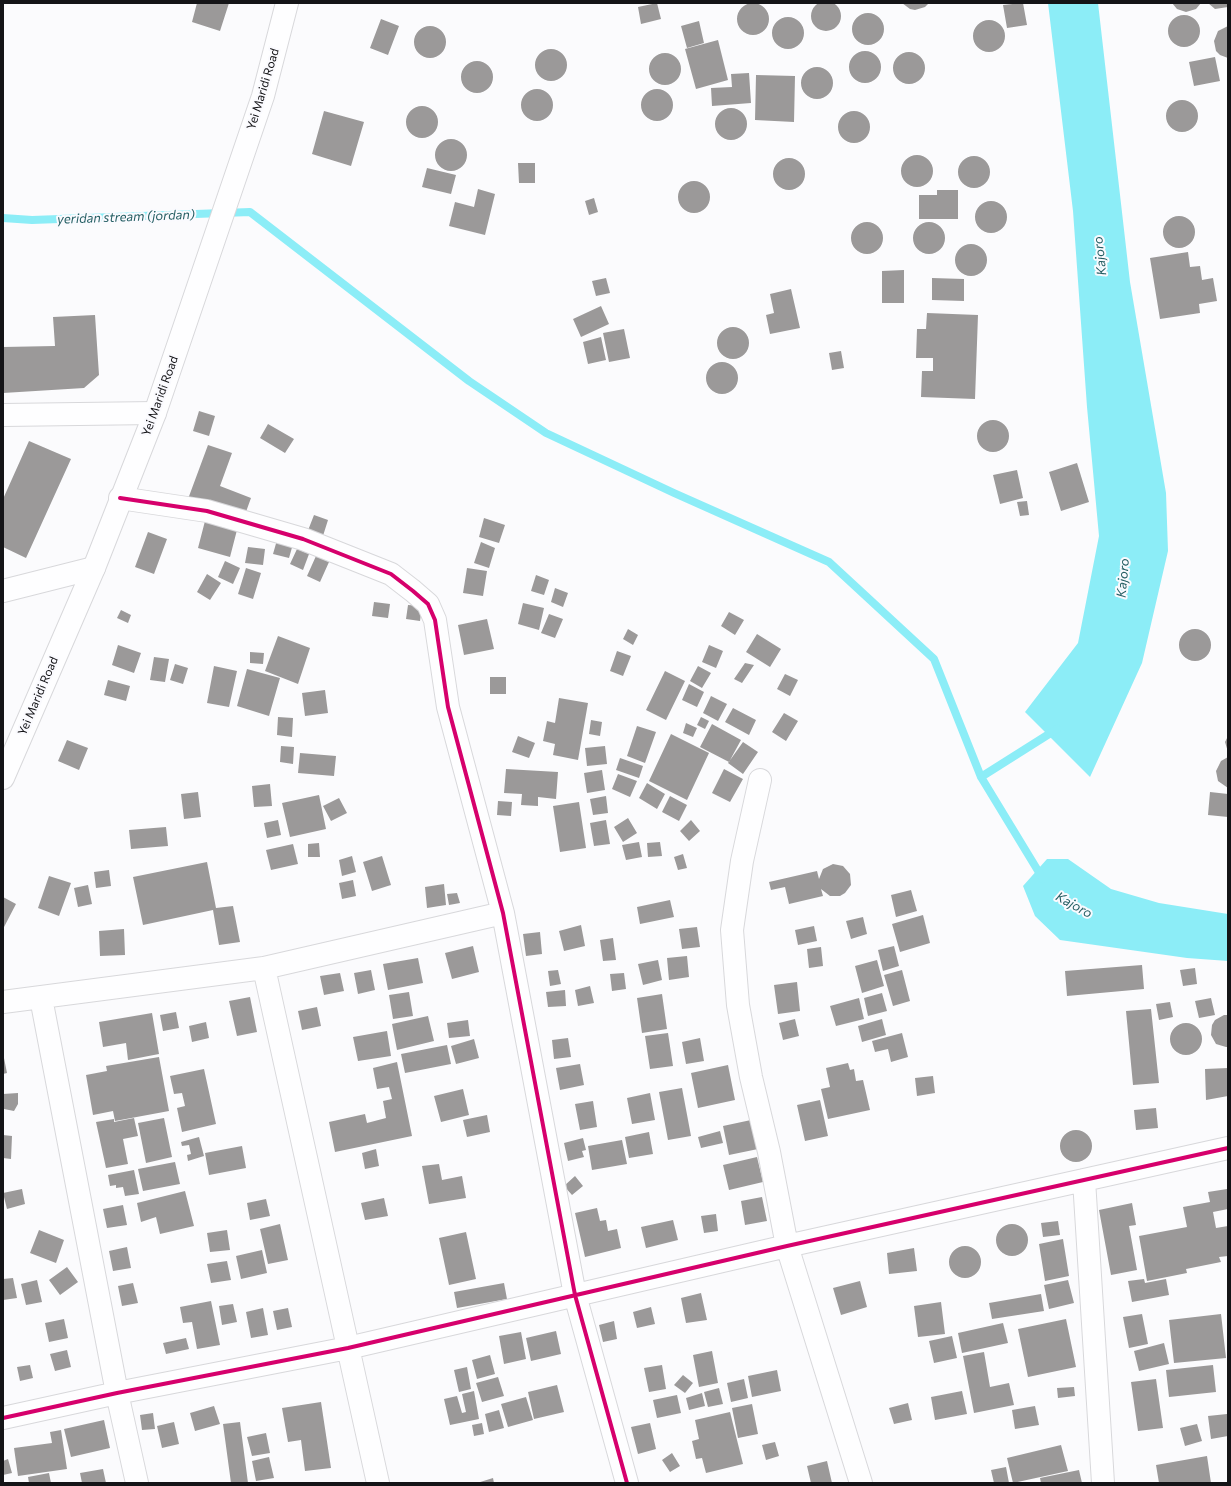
<!DOCTYPE html>
<style>
body{margin:0}
#map{position:relative;width:1231px;height:1486px;overflow:hidden;background:#fbfbfd;font-family:Commissioner,sans-serif}
canvas{display:block}
.frame{position:absolute;inset:0;border:4px solid #141417;pointer-events:none}
</style>
<div id="map">
<canvas width="1231" height="1486"></canvas>
<div class="frame"></div>
</div>
<script>
const ctx = document.querySelector('canvas').getContext('2d');
ctx.lineJoin = 'round';
function fill(path, color) {
  ctx.fillStyle = color;
  ctx.fill(path, 'evenodd');
}
function shape(rows) {
  const path = new Path2D();
  for (const r of rows) {
    if (r.length === 3) {
      path.moveTo(r[0] + r[2], r[1]);
      path.arc(r[0], r[1], r[2], 0, 2 * Math.PI);
      continue;
    }
    path.moveTo(r[0], r[1]);
    for (let i = 2; i < r.length; i += 2) path.lineTo(r[i], r[i + 1]);
  }
  return path;
}
function strokePath(path, color, width, dash) {
  ctx.strokeStyle = color;
  ctx.lineWidth = width;
  ctx.lineCap = dash ? 'butt' : 'round';
  ctx.setLineDash(dash || []);
  ctx.stroke(path);
}
function label(font, color, halo, rows, align = 'center') {
  ctx.font = font + ' Commissioner,sans-serif';
  ctx.lineWidth = 4;
  ctx.setLineDash([]);
  ctx.textBaseline = 'middle';
  ctx.strokeStyle = halo;
  ctx.fillStyle = color;
  for (const [text, x, y, turn = 0] of rows) {
    ctx.save();
    ctx.translate(x, y);
    ctx.rotate((+turn || 0) * Math.PI / 180);
    ctx.textAlign = isNaN(turn) ? turn : align;
    if (halo) ctx.strokeText(text, 0, 0);
    ctx.fillText(text, 0, 0);
    ctx.restore();
  }
}
fill(shape([
 [1048,3,1098,3,1130,282,1166,493,1168,551,1142,663,1090,777,1025,712,1078,643,1099,536,1087,407,1073,211],
 [1047,859,1068,859,1111,889,1159,903,1228,914,1228,961,1187,958,1060,940,1035,916,1023,886]
]), '#8cedf7');
strokePath(shape([
 [3,218,32,220,250,212,469,381,546,433,674,493,829,562,934,659,981,777,1043,879],
 [981,777,1057,729]
]), '#8cedf7', 8);
fill(shape([
 [826,16,15],
 [197,3,229,3,220,31,192,22],
 [657,3,661,19,641,24,638,7],
 [902,3,929,3,925,7,915,10,910,9],
 [1022,3,1023,3,1027,25,1007,28,1003,5],
 [1172,3,1201,3,1196,9,1186,12,1177,9],
 [1208,3,1228,3,1228,7,1215,9],
 [753,19,16],
 [868,29,16],
 [1184,31,16],
 [788,33,16],
 [381,19,399,26,388,55,370,48],
 [989,36,16],
 [699,21,704,43,687,48,681,26],
 [1228,26,1228,58,1220,55,1216,51,1214,41,1218,31],
 [430,42,16],
 [718,40,728,80,696,89,685,49],
 [551,65,16],
 [865,67,16],
 [909,68,16],
 [665,69,16],
 [1215,57,1220,81,1194,86,1189,62],
 [477,77,16],
 [817,83,16],
 [749,73,751,103,712,106,711,88,732,87,731,74],
 [756,75,795,76,794,122,755,120],
 [657,105,16],
 [537,105,16],
 [1182,116,16],
 [422,122,16],
 [731,124,16],
 [854,127,16],
 [324,111,364,122,351,166,312,154],
 [451,155,16],
 [917,171,16],
 [974,172,16],
 [789,174,16],
 [518,163,535,163,535,183,519,183],
 [427,168,456,175,451,194,422,187],
 [694,197,16],
 [478,189,495,194,485,235,449,226,455,202,474,207],
 [937,190,958,190,958,219,919,219,919,195,937,195],
 [594,198,598,212,589,215,585,201],
 [991,217,16],
 [1179,232,16],
 [867,238,16],
 [929,238,16],
 [971,260,16],
 [1188,252,1190,267,1200,266,1202,280,1213,278,1217,301,1199,304,1200,313,1160,319,1150,258],
 [904,270,904,303,882,303,882,271],
 [606,278,610,293,596,296,592,281],
 [932,278,964,279,964,301,932,300],
 [791,289,800,328,770,334,766,315,774,313,770,294],
 [601,306,609,324,581,337,573,319],
 [927,313,978,315,975,399,921,397,922,371,933,371,933,358,916,358,917,329,926,329],
 [95,315,99,375,84,388,3,393,3,347,55,346,53,317],
 [733,343,16],
 [624,329,630,358,609,362,603,333],
 [601,337,606,360,588,364,583,342],
 [841,351,844,368,832,370,829,353],
 [722,378,16],
 [199,411,215,416,209,436,193,431],
 [993,436,16],
 [268,424,294,439,285,453,260,438],
 [29,441,71,459,26,558,3,547,3,499],
 [208,445,232,453,220,486,251,498,243,520,188,499],
 [1077,463,1089,502,1061,511,1049,472],
 [1017,470,1023,498,1000,504,993,475],
 [1027,501,1029,515,1020,516,1017,502],
 [314,515,328,520,322,539,307,533],
 [484,518,505,525,499,543,479,537],
 [205,521,237,530,230,557,198,548],
 [148,532,167,539,154,574,135,567],
 [277,540,293,544,289,558,273,554],
 [481,542,495,548,489,568,474,563],
 [248,547,265,549,263,565,245,563],
 [297,549,309,554,303,570,290,564],
 [316,556,329,562,320,582,307,576],
 [225,561,240,568,233,584,218,577],
 [246,568,261,573,253,599,238,594],
 [467,568,487,571,483,596,463,593],
 [207,574,221,583,210,600,197,592],
 [536,575,549,580,544,595,531,591],
 [555,588,568,593,563,607,551,602],
 [374,602,390,604,388,618,372,616],
 [523,603,544,608,539,630,518,624],
 [408,605,422,606,420,621,406,619],
 [121,610,131,615,128,623,117,618],
 [729,612,744,620,735,635,721,626],
 [549,614,563,619,555,638,541,633],
 [487,619,494,649,464,655,458,625],
 [628,629,638,635,633,645,623,639],
 [1195,645,16],
 [757,634,781,649,770,667,746,652],
 [278,636,310,648,298,684,265,671],
 [118,645,141,653,134,673,112,665],
 [709,645,723,651,716,668,702,662],
 [617,651,631,656,623,676,610,671],
 [250,652,264,653,263,664,250,663],
 [154,657,169,659,165,682,150,680],
 [745,663,754,665,742,683,734,679],
 [175,664,188,668,183,684,170,680],
 [214,666,237,671,229,707,207,703],
 [698,666,711,673,702,688,690,681],
 [247,669,280,678,269,716,237,706],
 [665,671,685,681,666,720,646,710],
 [785,674,798,680,790,696,777,689],
 [490,677,506,677,506,694,490,694],
 [108,680,130,686,126,701,104,695],
 [689,684,704,692,697,707,682,700],
 [325,690,328,713,305,716,302,693],
 [711,696,727,704,718,721,703,713],
 [559,698,588,703,578,760,553,755,555,744,543,741,547,721,555,723],
 [733,708,756,720,749,735,725,722],
 [784,713,798,721,786,741,772,732],
 [278,717,293,718,292,737,277,735],
 [701,717,709,721,705,729,697,725],
 [591,720,602,722,600,736,589,734],
 [686,723,697,728,693,737,683,733],
 [712,724,741,740,729,762,700,747],
 [637,726,656,732,645,763,627,756],
 [671,734,709,753,687,800,649,781],
 [518,736,535,743,529,758,512,752],
 [1228,736,1228,752,1225,742],
 [67,740,88,748,79,770,58,761],
 [743,742,758,752,743,774,728,763],
 [281,746,294,747,293,764,280,762],
 [605,746,607,764,587,766,585,748],
 [300,753,336,756,334,776,298,773],
 [1228,757,1228,788,1218,781,1216,771,1221,761],
 [620,758,643,766,639,778,616,770],
 [506,769,558,772,556,799,538,797,538,806,521,805,522,794,504,793],
 [724,769,743,779,730,802,712,793],
 [602,770,605,790,587,793,584,773],
 [618,774,637,781,630,797,612,789],
 [647,783,665,794,657,809,639,798],
 [270,784,272,806,254,807,252,786],
 [198,792,201,817,184,819,181,794],
 [1210,792,1228,794,1228,817,1208,815],
 [319,795,326,829,290,837,282,803],
 [606,796,608,813,593,815,590,799],
 [670,796,687,805,679,821,662,812],
 [339,798,347,813,331,821,323,806],
 [498,801,512,802,511,816,497,815],
 [579,802,586,848,560,852,553,806],
 [628,818,637,833,623,842,614,827],
 [278,820,281,835,267,838,264,823],
 [606,820,610,844,594,846,590,823],
 [691,820,700,831,689,841,680,831],
 [166,827,168,846,131,849,129,830],
 [639,842,642,857,626,860,622,845],
 [660,842,662,856,648,857,647,843],
 [319,843,320,857,308,857,308,844],
 [293,844,298,864,271,870,266,850],
 [683,854,687,868,678,870,674,857],
 [352,856,356,872,342,876,339,860],
 [382,856,391,885,372,891,363,862],
 [207,862,216,908,233,906,240,942,219,945,213,910,143,925,133,877],
 [833,864,843,866,850,874,851,885,845,893,840,896,830,896,821,889,823,896,789,904,785,887,771,890,769,882,817,871,819,879,823,869],
 [109,870,111,886,96,888,94,872],
 [49,876,71,883,59,916,38,908],
 [353,880,356,896,342,899,339,883],
 [444,884,446,905,427,908,425,887],
 [88,885,92,904,78,907,74,888],
 [911,890,917,911,896,917,891,895],
 [457,893,460,903,449,905,447,894],
 [3,897,16,904,3,929],
 [670,900,674,917,640,924,637,907],
 [923,915,930,943,900,952,892,924],
 [863,917,867,934,851,939,846,921],
 [581,925,585,946,564,951,559,931],
 [814,926,817,941,798,945,795,930],
 [697,927,700,947,682,949,679,929],
 [124,929,125,955,100,956,99,931],
 [540,932,542,954,526,956,523,934],
 [613,938,616,960,603,961,600,940],
 [473,946,479,972,452,979,445,953],
 [894,946,899,966,883,971,878,950],
 [821,947,823,966,809,968,807,949],
 [687,956,689,977,669,980,667,958],
 [418,958,423,983,388,990,383,964],
 [658,960,662,980,643,985,638,964],
 [877,960,884,986,862,993,855,966],
 [1142,965,1144,989,1067,996,1065,971],
 [1195,968,1197,984,1183,986,1180,970],
 [371,970,375,990,358,994,354,973],
 [558,970,561,984,550,986,548,971],
 [902,970,910,1001,893,1006,884,975],
 [340,973,344,991,324,995,320,976],
 [624,973,626,989,612,991,610,974],
 [797,982,800,1011,778,1014,774,985],
 [590,986,594,1003,578,1006,575,990],
 [565,990,566,1006,548,1007,546,992],
 [409,992,413,1016,393,1019,389,995],
 [882,993,887,1011,868,1016,864,998],
 [662,994,667,1029,642,1033,637,998],
 [250,997,257,1032,237,1036,229,1001],
 [859,998,864,1019,836,1026,830,1006],
 [1211,998,1215,1015,1199,1018,1195,1001],
 [1170,1002,1173,1017,1159,1020,1156,1004],
 [317,1007,321,1026,302,1030,298,1011],
 [1151,1009,1159,1083,1133,1085,1126,1011],
 [176,1012,179,1028,163,1031,160,1015],
 [152,1013,159,1054,128,1060,126,1043,103,1047,99,1022],
 [1224,1015,1228,1015,1228,1047,1226,1047,1216,1044,1211,1035,1212,1025,1215,1020],
 [428,1016,434,1041,397,1050,392,1024],
 [795,1019,799,1036,783,1040,779,1023],
 [882,1019,886,1035,862,1042,858,1026],
 [468,1020,470,1036,449,1038,447,1023],
 [206,1022,209,1038,192,1042,189,1026],
 [1186,1039,16],
 [387,1031,391,1056,358,1061,353,1037],
 [668,1033,673,1066,650,1069,645,1036],
 [902,1033,908,1057,891,1062,888,1049,875,1052,872,1041],
 [568,1038,571,1057,554,1059,552,1040],
 [700,1038,704,1061,686,1064,682,1042],
 [474,1039,479,1058,456,1064,451,1046],
 [447,1045,451,1064,405,1073,401,1054],
 [3,1053,7,1073,3,1074],
 [159,1057,169,1111,115,1121,113,1111,93,1115,86,1075,107,1071,106,1066],
 [397,1062,412,1136,335,1152,329,1122,365,1114,367,1123,386,1118,383,1101,392,1099,389,1087,377,1089,373,1068],
 [848,1063,850,1070,854,1069,856,1081,863,1080,870,1110,828,1119,821,1089,830,1087,826,1068],
 [580,1064,584,1085,560,1090,556,1068],
 [728,1065,735,1100,698,1108,691,1073],
 [1228,1068,1228,1096,1206,1100,1205,1069],
 [204,1069,216,1124,182,1132,177,1108,185,1106,182,1093,174,1094,170,1076],
 [933,1076,935,1093,917,1096,915,1078],
 [682,1088,691,1136,668,1140,659,1092],
 [463,1089,469,1115,441,1122,434,1096],
 [18,1093,18,1104,14,1111,4,1109,3,1094],
 [650,1093,655,1120,632,1124,627,1098],
 [820,1100,828,1136,805,1141,797,1105],
 [593,1101,597,1127,580,1130,575,1104],
 [1156,1108,1158,1128,1136,1130,1134,1110],
 [487,1115,490,1132,467,1137,463,1120],
 [134,1118,138,1136,123,1139,128,1164,106,1168,96,1122,114,1119,114,1122],
 [164,1118,172,1157,146,1163,138,1123],
 [751,1120,758,1149,729,1155,723,1126],
 [1076,1146,16],
 [720,1131,723,1143,701,1148,698,1137],
 [649,1132,653,1154,629,1158,625,1137],
 [3,1135,12,1136,11,1159,3,1158],
 [199,1137,204,1156,188,1161,187,1155,191,1154,189,1145,182,1146,181,1142],
 [583,1138,586,1150,582,1151,584,1157,568,1161,564,1143],
 [622,1140,627,1164,592,1170,588,1146],
 [242,1146,246,1168,209,1175,205,1153],
 [376,1149,379,1166,365,1169,362,1153],
 [757,1157,763,1182,729,1190,723,1165],
 [175,1162,180,1184,143,1191,138,1169],
 [439,1164,442,1180,462,1176,466,1198,429,1204,422,1166],
 [134,1170,139,1194,125,1196,123,1187,116,1188,116,1185,110,1186,108,1175],
 [575,1176,583,1186,572,1195,564,1186],
 [22,1189,25,1204,7,1209,3,1193],
 [1227,1189,1228,1209,1213,1212,1216,1228,1228,1226,1228,1256,1219,1257,1221,1262,1186,1269,1187,1273,1147,1281,1139,1236,1187,1227,1183,1207,1210,1202,1208,1192],
 [185,1191,194,1226,160,1234,156,1217,141,1222,137,1203],
 [762,1197,767,1221,745,1225,741,1201],
 [384,1198,388,1216,365,1220,361,1203],
 [266,1199,270,1216,250,1220,247,1203],
 [1132,1203,1136,1225,1129,1226,1137,1270,1111,1275,1099,1210],
 [123,1205,127,1225,107,1228,103,1209],
 [597,1208,600,1221,606,1220,608,1231,617,1229,621,1248,585,1257,575,1213],
 [716,1214,718,1231,704,1233,701,1216],
 [673,1220,678,1240,646,1248,641,1227],
 [1058,1221,1060,1235,1043,1237,1041,1223],
 [280,1224,288,1260,268,1264,260,1229],
 [1012,1240,16],
 [39,1230,64,1240,56,1263,30,1253],
 [227,1230,230,1250,210,1252,207,1233],
 [466,1232,476,1279,449,1285,439,1238],
 [1063,1239,1069,1276,1045,1281,1039,1244],
 [965,1262,16],
 [127,1247,131,1268,113,1271,109,1251],
 [914,1248,917,1271,889,1274,887,1253],
 [262,1250,267,1273,241,1279,236,1256],
 [227,1261,231,1280,211,1283,207,1264],
 [67,1267,78,1282,60,1295,49,1280],
 [13,1278,17,1298,3,1300,3,1279],
 [1144,1279,1145,1283,1166,1279,1169,1295,1132,1302,1128,1281],
 [37,1280,42,1302,26,1305,21,1284],
 [1068,1280,1074,1303,1049,1309,1044,1285],
 [860,1281,867,1307,841,1315,833,1288],
 [133,1283,138,1303,122,1306,118,1286],
 [504,1283,507,1299,457,1308,454,1292],
 [701,1293,707,1320,686,1323,681,1298],
 [1041,1294,1044,1311,992,1319,989,1303],
 [211,1301,220,1345,197,1349,192,1322,183,1323,180,1307],
 [941,1302,945,1334,918,1337,914,1306],
 [233,1304,237,1322,222,1325,219,1306],
 [651,1307,655,1324,637,1328,633,1312],
 [263,1308,268,1335,251,1338,246,1312],
 [288,1308,292,1327,277,1330,273,1311],
 [1142,1314,1148,1344,1129,1348,1123,1317],
 [1221,1314,1226,1358,1174,1363,1169,1320],
 [64,1319,68,1338,49,1342,45,1323],
 [1066,1319,1076,1367,1028,1377,1018,1329],
 [614,1321,617,1339,603,1342,599,1325],
 [1003,1323,1008,1343,962,1353,958,1333],
 [556,1331,561,1354,531,1361,526,1338],
 [521,1332,526,1359,504,1364,499,1336],
 [952,1336,957,1358,934,1363,929,1341],
 [186,1338,189,1349,166,1354,163,1343],
 [1164,1343,1169,1364,1139,1371,1134,1351],
 [67,1350,71,1367,55,1371,50,1354],
 [712,1351,718,1383,699,1387,693,1355],
 [984,1352,990,1387,1009,1383,1014,1405,974,1413,963,1356],
 [490,1355,495,1374,477,1379,472,1360],
 [30,1365,33,1378,20,1381,17,1367],
 [662,1365,666,1389,649,1392,644,1368],
 [1213,1365,1216,1392,1169,1397,1166,1370],
 [467,1367,471,1389,459,1392,454,1370],
 [777,1370,781,1391,752,1397,748,1376],
 [683,1375,693,1383,685,1393,674,1385],
 [498,1377,504,1396,482,1402,476,1383],
 [744,1379,748,1398,731,1402,727,1383],
 [1156,1379,1163,1428,1138,1431,1131,1382],
 [557,1385,564,1412,534,1419,528,1392],
 [1074,1387,1075,1396,1058,1398,1057,1388],
 [719,1388,723,1404,708,1407,704,1392],
 [474,1391,479,1419,450,1425,444,1399,457,1396,462,1413,466,1412,462,1394],
 [962,1391,967,1414,935,1420,931,1397],
 [702,1393,705,1406,689,1410,686,1398],
 [677,1395,681,1413,657,1418,653,1400],
 [526,1397,533,1420,508,1427,501,1404],
 [321,1402,331,1468,305,1471,301,1440,288,1442,282,1408],
 [908,1403,912,1420,894,1424,889,1408],
 [752,1404,758,1434,738,1438,732,1408],
 [214,1406,220,1424,195,1431,190,1413],
 [1035,1406,1039,1425,1015,1429,1012,1410],
 [499,1410,504,1428,489,1432,485,1414],
 [730,1412,743,1464,706,1473,702,1458,696,1459,692,1441,699,1439,695,1420],
 [153,1413,155,1429,142,1430,140,1415],
 [1227,1414,1228,1436,1211,1439,1208,1416],
 [104,1420,110,1448,71,1457,64,1429],
 [174,1422,179,1444,162,1448,157,1426],
 [240,1422,248,1483,231,1483,223,1424],
 [482,1423,484,1434,474,1436,472,1425],
 [650,1423,656,1449,638,1454,631,1427],
 [1197,1424,1202,1441,1185,1446,1180,1428],
 [61,1430,67,1469,18,1476,14,1448,52,1443,50,1432],
 [266,1433,270,1453,252,1456,247,1437],
 [775,1442,779,1456,766,1460,762,1445],
 [1061,1445,1068,1471,1013,1483,1007,1458],
 [672,1453,680,1466,670,1472,662,1460],
 [1207,1456,1211,1483,1159,1483,1156,1465],
 [269,1457,274,1478,256,1481,252,1461],
 [8,1459,12,1473,3,1475,3,1461],
 [827,1461,832,1483,811,1483,807,1466],
 [1006,1467,1009,1483,994,1483,991,1470],
 [103,1469,106,1483,82,1483,80,1473],
 [1079,1470,1082,1483,1041,1483,1040,1478],
 [49,1473,51,1483,29,1483,28,1477],
 [493,1478,494,1483,477,1483]
]), '#9b9999');
const street = shape([
 [3,415,155,413],
 [120,498,207,511,303,539,391,574,413,591,428,604,435,620,448,707,503,913,575,1295,627,1483],
 [3,591,94,568],
 [760,780,742,861,732,930,738,1005,751,1077,769,1152,787,1246,861,1483],
 [264,968,378,1483],
 [41,998,117,1393,137,1483],
 [3,1002,264,968,503,913],
 [1084,1180,1103,1483],
 [3,1418,117,1393,348,1348,787,1246,1228,1148]
]);
const primary = shape([
 [3,778,94,568,155,413,263,96,287,3]
]);
strokePath(street, '#d8d8db', 24);
strokePath(primary, '#d8d8db', 24);
strokePath(street, '#fefeff', 22);
strokePath(primary, '#fefeff', 22);
strokePath(shape([
 [120,498,207,511,303,539,391,574,413,591,428,604,435,620,448,707,503,913,575,1295,627,1483],
 [3,1418,117,1393,348,1348,787,1246,1228,1148]
]), '#d6006c', 4);
label('12px', '#141417', '#fafafe', [
 ["Yei Maridi Road",263,89,-73],
 ["Yei Maridi Road",160,396,-70],
 ["Yei Maridi Road",38,696,-67]
]);
label('italic 13px', '#245e63', '#fafafe', [
 ["yeridan stream (jordan)",126,217,-2],
 ["Kajoro",1100,256,-96],
 ["Kajoro",1123,578,-85],
 ["Kajoro",1074,905,29]
]);
</script>
